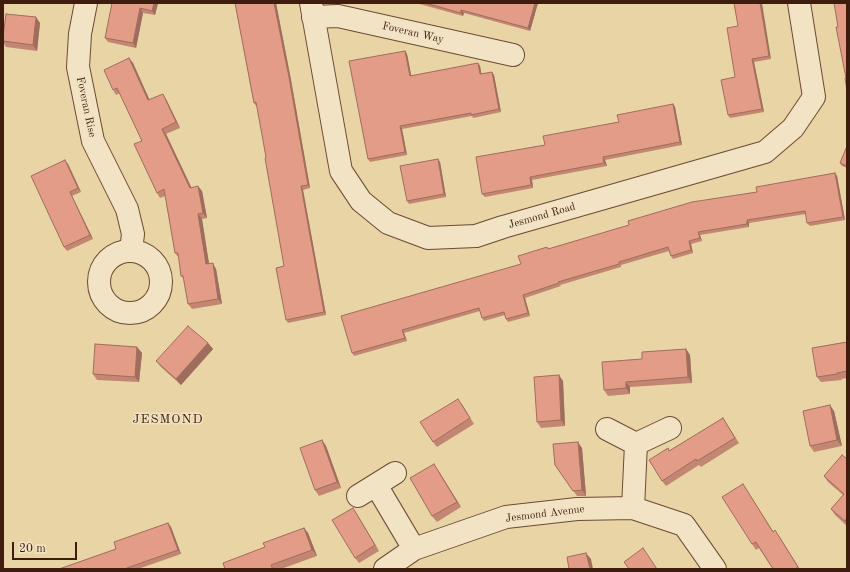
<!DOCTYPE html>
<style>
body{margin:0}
#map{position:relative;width:850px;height:572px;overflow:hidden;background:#e9d4a5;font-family:"Old Standard TT",serif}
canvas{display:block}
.frame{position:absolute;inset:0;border:4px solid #3f1d0e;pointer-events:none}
.scale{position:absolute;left:12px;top:542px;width:65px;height:18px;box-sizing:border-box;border:2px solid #3f1d0e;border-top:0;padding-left:5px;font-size:12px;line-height:14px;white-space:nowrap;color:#3f1d0e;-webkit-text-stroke:3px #f1e3c4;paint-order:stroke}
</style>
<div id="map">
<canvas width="850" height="572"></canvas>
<div class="frame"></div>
<div class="scale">20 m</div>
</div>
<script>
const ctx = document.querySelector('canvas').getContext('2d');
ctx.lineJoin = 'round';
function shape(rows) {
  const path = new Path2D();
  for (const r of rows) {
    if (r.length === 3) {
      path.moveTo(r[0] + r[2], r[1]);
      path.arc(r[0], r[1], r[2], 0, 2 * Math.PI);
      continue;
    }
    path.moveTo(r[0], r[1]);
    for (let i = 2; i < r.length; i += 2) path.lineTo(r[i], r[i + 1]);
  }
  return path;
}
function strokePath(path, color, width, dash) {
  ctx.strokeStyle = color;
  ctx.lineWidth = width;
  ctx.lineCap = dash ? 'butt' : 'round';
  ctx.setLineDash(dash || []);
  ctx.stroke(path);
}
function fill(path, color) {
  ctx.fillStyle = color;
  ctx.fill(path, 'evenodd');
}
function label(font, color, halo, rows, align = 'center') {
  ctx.font = font + ' "Old Standard TT",serif';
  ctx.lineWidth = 3;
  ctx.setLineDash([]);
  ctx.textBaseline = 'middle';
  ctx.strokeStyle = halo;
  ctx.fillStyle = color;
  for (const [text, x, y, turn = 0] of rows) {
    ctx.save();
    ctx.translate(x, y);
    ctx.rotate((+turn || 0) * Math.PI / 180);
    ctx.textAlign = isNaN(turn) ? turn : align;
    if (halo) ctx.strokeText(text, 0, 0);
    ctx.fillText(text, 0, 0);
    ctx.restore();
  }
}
const street = shape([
 [86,3,80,34,78,67,93,141,127,209,133,234,131,251],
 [311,3,341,171,361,201,388,223,428,238,476,236,503,227,765,152,793,128,814,97,799,3],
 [313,17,338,16,513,55],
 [130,282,31],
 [607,429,636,444],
 [376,485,414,549],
 [358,496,395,473],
 [633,508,636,444,670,428],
 [385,569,414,549,506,517,577,509,633,508,684,525,715,569]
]);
strokePath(street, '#6a4b34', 24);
strokePath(street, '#f1e3c4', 22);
fill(shape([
 [112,3,158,3,155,15,143,13,136,48,108,42,105,38],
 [235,3,276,3,291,80,310,188,303,190,326,315,288,323,286,320,284,266,266,157,257,106,256,106,254,103],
 [416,3,538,3,530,31,464,13,463,16],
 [734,3,771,59,754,62,764,112,730,118,728,115,735,77,738,26],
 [40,23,37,51,6,47,3,42,3,36],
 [405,51,407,54,411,76,478,63,480,66,481,74,492,72,494,75,501,112,473,118,472,116,402,129,407,155,370,162,368,159],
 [129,58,133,63,149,100,166,99,180,128,166,134,191,187,202,191,207,218,202,219,209,264,216,269,222,304,192,309,188,304,184,279,181,276,179,258,175,253,165,196,160,198,157,193,142,141,120,93,116,95,113,90],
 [673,104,675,107,682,145,605,160,607,166,532,180,533,188,485,197,482,194,545,145,619,122],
 [847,146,847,168,842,166,840,163],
 [440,162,446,197,409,204,407,201],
 [68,164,81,192,72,196,93,239,67,251,64,247],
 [835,173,837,176,845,220,810,226,807,223,806,214,749,223,749,227,700,235,702,241,691,244,693,253,673,259,671,256,669,251,621,265,621,267,560,285,561,286,525,298,530,316,508,322,506,319,505,315,484,321,482,318,480,311,404,333,407,341,354,356,352,353,521,264,547,247,548,249,757,192],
 [847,342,847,378,841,379,842,380,821,382,817,377],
 [208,343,213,349,181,385,161,367,156,361],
 [137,347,142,353,139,382,97,380,93,374],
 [686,349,690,355,692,383,630,387,630,394,608,396,604,390,642,359],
 [563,381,565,426,541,428,537,422],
 [462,404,474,424,437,447,433,442],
 [834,411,842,446,814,452,810,446],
 [723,418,739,443,701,467,699,465,666,486,662,481,669,451],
 [322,440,326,446,341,488,319,496,315,490],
 [582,448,586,496,577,496,555,465],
 [847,459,847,526,835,515,831,509,843,495,828,482,824,476],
 [438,470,461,507,437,522,432,516],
 [743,484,773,531,779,536,800,569,773,569,759,548,756,550,752,544],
 [353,508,379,551,359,563,355,558],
 [168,523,171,527,181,554,138,569,59,569,116,549],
 [304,528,308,533,317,556,281,569,225,569,265,547]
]), '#c38673');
fill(shape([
 [154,3,158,3,155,15,152,11],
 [274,3,276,3,291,80,310,188,308,185],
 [535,3,538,3,530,31,528,28],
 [760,3,762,3,771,59,769,56],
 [140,8,143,13,136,48,133,43],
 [461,10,464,13,463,16,461,13],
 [36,17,40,23,37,51,33,45],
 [405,51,407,54,412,79,410,76],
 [129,58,133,63,152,105,148,100],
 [752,59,754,62,764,112,762,109],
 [478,63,480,66,482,77,480,74],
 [492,72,494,75,501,112,499,109],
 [163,94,166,99,180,128,176,122],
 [673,104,675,107,682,145,680,142],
 [400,126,402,129,407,155,405,152],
 [162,129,166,134,194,193,190,188],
 [603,157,605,160,607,166,604,163],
 [438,159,440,162,446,197,444,194],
 [65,160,68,164,81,192,78,188],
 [835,173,837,176,845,220,843,217],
 [530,177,532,180,533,188,531,185],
 [198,186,202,191,207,218,203,213],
 [301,186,303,190,326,315,324,312],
 [70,192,72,196,93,239,90,235],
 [198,214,202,219,210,270,206,264],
 [747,220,749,223,749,227,747,224],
 [698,232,700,235,702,241,700,238],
 [689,241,691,244,693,253,691,250],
 [213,263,216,269,222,304,218,299],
 [523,295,525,298,530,316,528,313],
 [402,330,404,333,407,341,405,338],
 [208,343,213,349,181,385,176,379],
 [137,347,142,353,139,382,135,377],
 [686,349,690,355,692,383,688,377],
 [559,375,563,381,565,426,561,420],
 [626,382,630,387,630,394,626,388],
 [830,405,834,411,842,446,837,440],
 [322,440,326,446,341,488,337,482],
 [578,442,582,448,586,496,582,490],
 [434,464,438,470,461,507,457,502],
 [353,508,357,514,379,551,375,545],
 [847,518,847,525,845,521],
 [168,523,171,527,181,554,178,550],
 [304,528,308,533,317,556,312,550],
 [586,553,591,559,593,569,590,569]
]), '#9f6d5e');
const building = shape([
 [112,3,154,3,152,11,140,8,133,43,105,38,112,3],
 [235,3,274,3,289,77,308,185,301,186,324,312,286,320,276,268,284,266,265,158,266,157,256,102,254,103,235,3],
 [425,3,535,3,528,28,461,10,461,13,425,3],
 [734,3,760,3,769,56,752,59,762,109,728,115,721,80,735,77,727,28,738,26,734,3],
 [834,3,847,3,847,91,845,78,846,78,836,27,838,27,834,3],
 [6,14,36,17,33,45,3,41,3,36,6,14],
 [405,51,410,76,478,63,480,74,492,72,499,109,471,115,471,113,400,126,405,152,368,159,349,61,405,51],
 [129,58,148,100,163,94,176,122,162,129,190,188,198,186,203,213,198,214,206,264,213,263,218,299,188,304,183,276,181,276,178,253,175,253,164,189,157,193,134,144,142,141,117,88,113,90,104,70,129,58],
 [673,104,680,142,603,157,604,163,530,177,531,185,482,194,476,157,545,145,543,136,619,122,617,115,673,104],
 [847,146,847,166,840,163,847,146],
 [438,159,444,194,407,201,400,166,438,159],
 [65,160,78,188,70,192,90,235,64,247,31,176,65,160],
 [835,173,843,217,807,223,805,211,747,220,747,224,698,232,700,238,689,241,691,250,671,256,668,247,619,262,619,264,558,282,559,283,523,295,528,313,506,319,504,312,482,318,479,308,402,330,405,338,352,353,341,316,521,264,518,256,547,247,548,249,629,225,628,221,692,202,757,192,756,187,835,173],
 [188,326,208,343,176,379,156,361,188,326],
 [847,342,847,371,837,373,837,374,817,377,812,348,847,342],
 [95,344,137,347,135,377,93,374,95,344],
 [686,349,688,377,626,382,626,388,604,390,602,362,642,359,642,352,686,349],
 [559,375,561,420,537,422,534,377,559,375],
 [458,399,470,418,433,442,420,422,458,399],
 [830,405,837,440,810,446,803,411,830,405],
 [723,418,735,438,697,461,696,459,662,481,649,460,668,448,669,451,723,418],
 [322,440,337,482,315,490,300,448,322,440],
 [578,442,582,490,573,491,555,465,553,444,578,442],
 [842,455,847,459,847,518,845,521,831,509,844,494,824,476,842,455],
 [434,464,457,502,432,516,410,478,434,464],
 [743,484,773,532,775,530,798,567,795,569,773,569,756,542,752,544,722,497,743,484],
 [353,508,375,545,355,558,332,520,353,508],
 [168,523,178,550,124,569,59,569,116,549,114,542,168,523],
 [304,528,312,550,271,565,273,569,225,569,223,563,265,547,263,543,304,528],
 [643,548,657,569,629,569,624,562,643,548],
 [586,553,590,569,569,569,567,557,586,553]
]);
fill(building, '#e39c86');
strokePath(building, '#9f6d5e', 1);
label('11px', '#3f1d0e', '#f1e3c4', [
 ["Foveran Way",413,33,13],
 ["Foveran Rise",86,107,78],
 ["Jesmond Road",542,216,-16],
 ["Jesmond Avenue",545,514,-7]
]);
ctx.letterSpacing = '1px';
label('13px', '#3f1d0e', '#f1e3c4', [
 ["JESMOND",168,420]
]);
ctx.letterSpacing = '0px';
</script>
